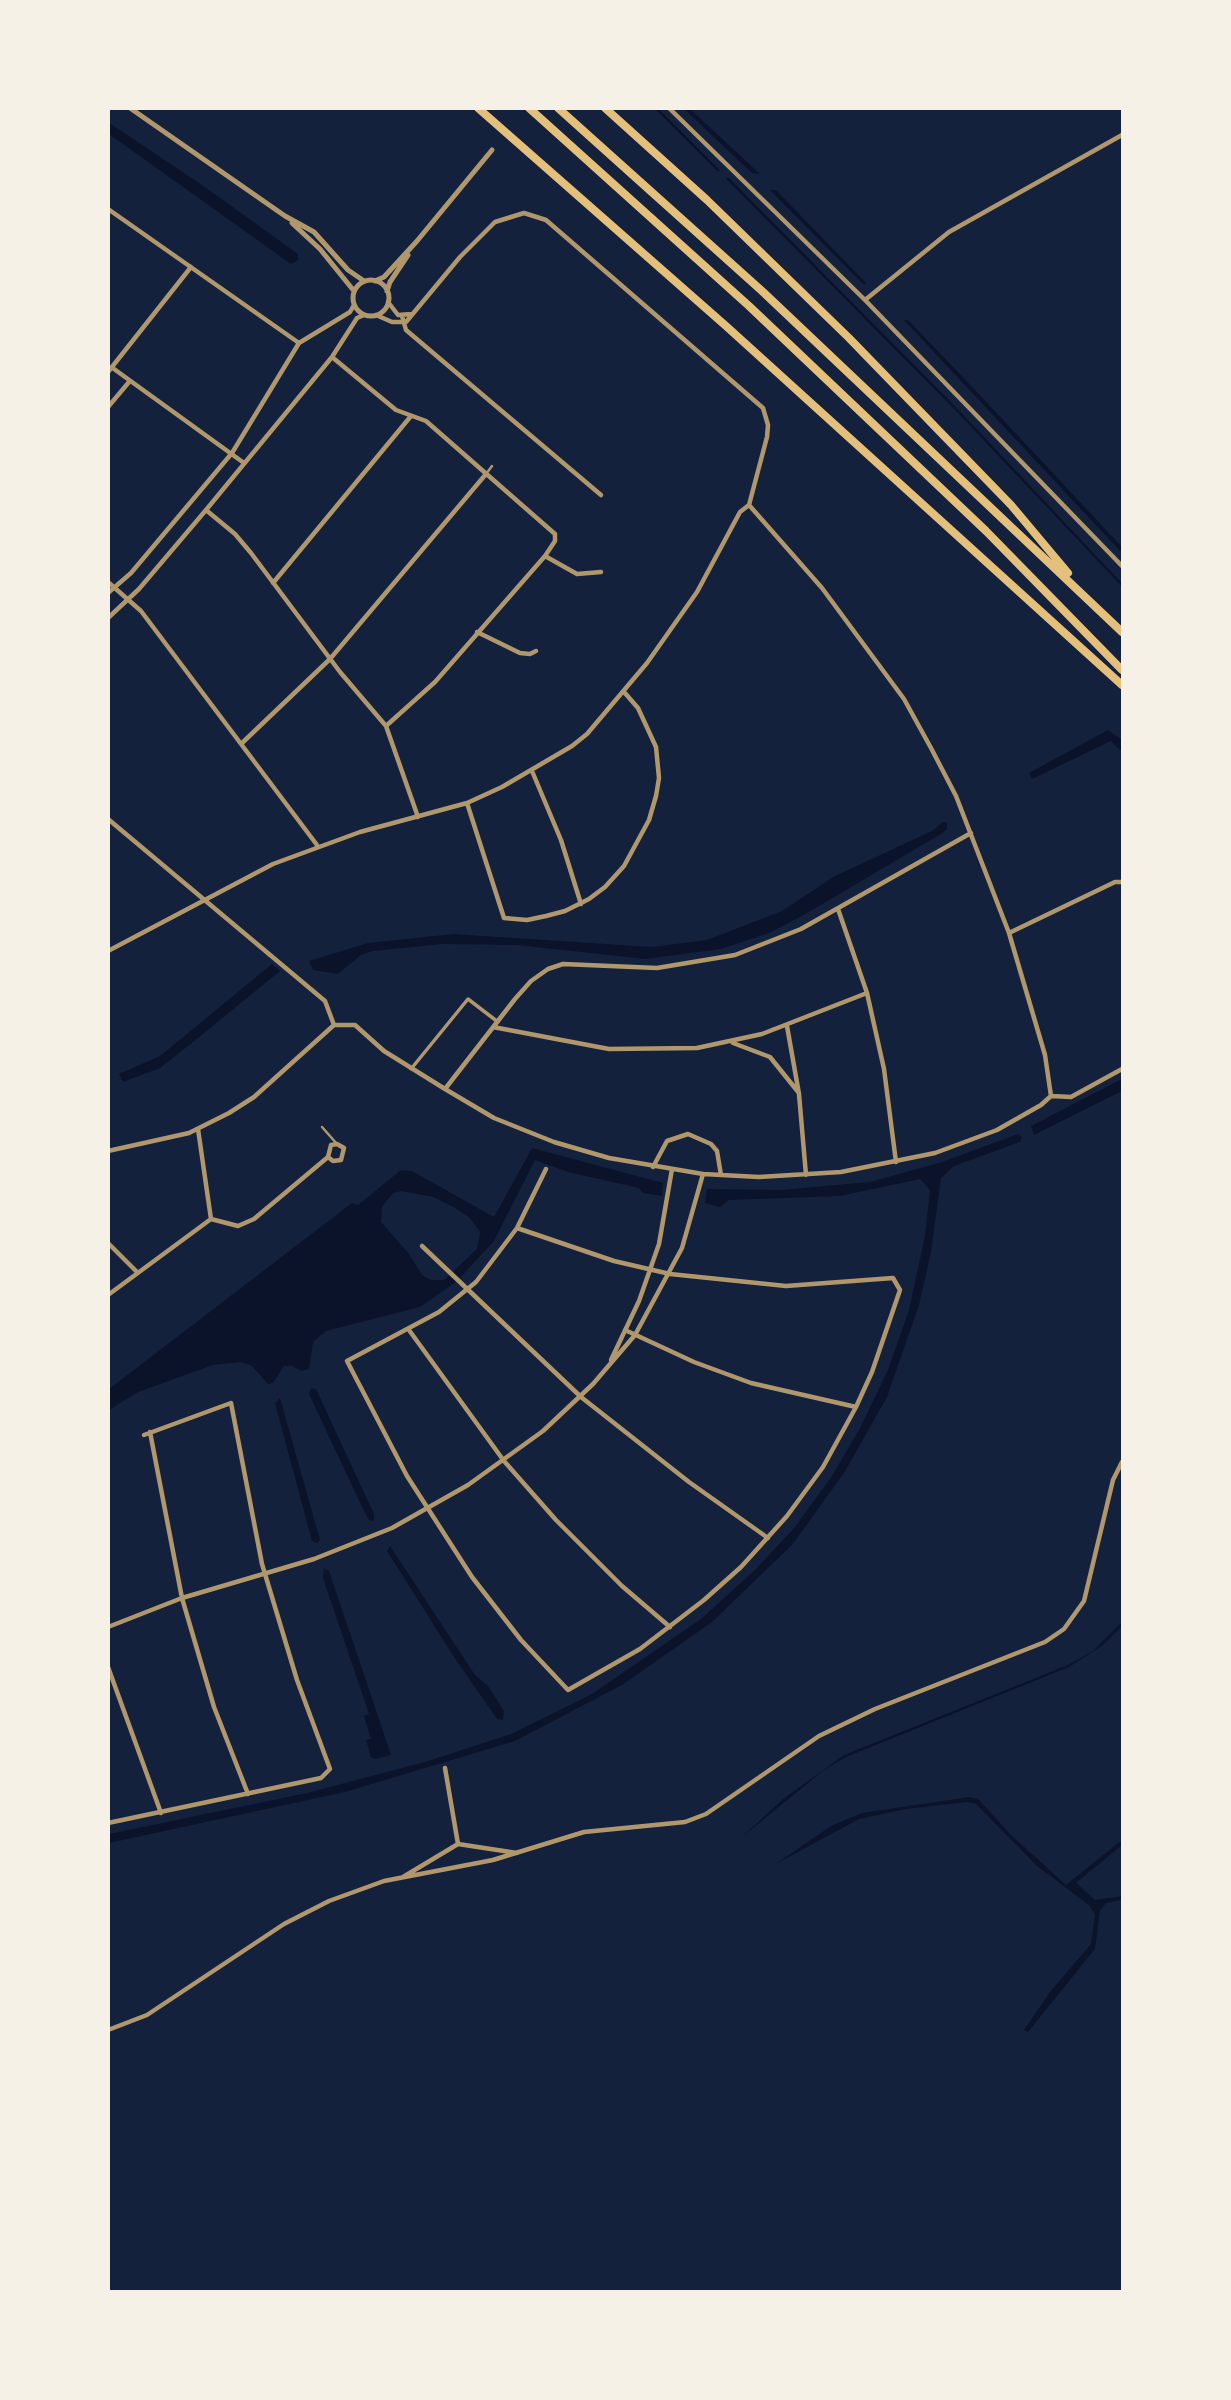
<!DOCTYPE html>
<style>
body{margin:0}
#map{position:relative;width:1231px;height:2400px;overflow:hidden;background:#14213d;font-family:"Varela Round",sans-serif}
canvas{display:block}
.frame{position:absolute;inset:0;border:110px solid #f6f1e7;pointer-events:none}
</style>
<div id="map">
<canvas width="1231" height="2400"></canvas>
<div class="frame"></div>
</div>
<script>
const ctx = document.querySelector('canvas').getContext('2d');
ctx.lineJoin = 'round';
function fill(path, color) {
  ctx.fillStyle = color;
  ctx.fill(path, 'evenodd');
}
function shape(rows) {
  const path = new Path2D();
  for (const r of rows) {
    if (r.length === 3) {
      path.moveTo(r[0] + r[2], r[1]);
      path.arc(r[0], r[1], r[2], 0, 2 * Math.PI);
      continue;
    }
    path.moveTo(r[0], r[1]);
    for (let i = 2; i < r.length; i += 2) path.lineTo(r[i], r[i + 1]);
  }
  return path;
}
function strokePath(path, color, width, dash) {
  ctx.strokeStyle = color;
  ctx.lineWidth = width;
  ctx.lineCap = dash ? 'butt' : 'round';
  ctx.setLineDash(dash || []);
  ctx.stroke(path);
}
fill(shape([
 [684,109,690,109,760,174,752,173],
 [108,122,202,185,298,254,298,260,291,264,109,134],
 [770,190,776,190,867,284,863,284],
 [904,320,908,320,977,392,1122,547,1122,553],
 [1108,730,1122,740,1122,752,1111,741,1032,779,1029,773],
 [943,822,947,823,947,829,941,834,802,916,769,933,721,949,645,959,517,945,443,944,373,951,361,955,338,974,313,970,309,961,368,943,454,934,652,947,707,940,782,911,835,876,932,831],
 [272,964,280,971,193,1042,160,1068,123,1082,119,1074,160,1056],
 [1122,1079,1122,1091,1034,1135,1031,1126],
 [1018,1134,1022,1137,1020,1142,954,1166,941,1178,931,1252,919,1305,887,1397,844,1473,792,1545,712,1622,622,1685,515,1741,345,1792,109,1843,109,1834,307,1793,425,1762,511,1734,592,1694,701,1619,756,1569,795,1527,832,1476,860,1428,888,1370,909,1310,925,1236,930,1190,920,1179,840,1196,729,1200,720,1207,705,1203,707,1189,780,1190,870,1182,942,1162],
 [532,1148,663,1183,662,1196,643,1193,639,1188,568,1172,535,1160,494,1241,456,1282,420,1307,326,1331,313,1342,309,1369,301,1371,293,1366,284,1366,273,1383,268,1384,252,1366,241,1362,213,1365,138,1392,109,1410,109,1389,352,1203,358,1205,401,1170,412,1171,494,1217],
 [401,1191,433,1197,453,1207,469,1217,480,1232,477,1249,444,1280,431,1280,422,1275,409,1254,381,1222,382,1207,393,1193],
 [311,1388,316,1389,374,1514,374,1521,369,1520,363,1509,309,1394],
 [280,1398,320,1540,317,1543,312,1541,275,1403],
 [390,1546,475,1675,488,1686,504,1711,503,1720,497,1719,454,1657,387,1551],
 [324,1568,329,1571,391,1755,375,1759,371,1757,366,1740,371,1739,364,1716,369,1714,323,1578],
 [1122,1622,1122,1626,1103,1645,1069,1667,846,1757,824,1770,742,1837,783,1799,844,1755,1068,1665,1093,1651],
 [969,1797,978,1799,1010,1834,1066,1885,1122,1840,1122,1845,1076,1883,1095,1900,1122,1896,1122,1900,1106,1903,1100,1911,1095,1949,1028,2032,1024,2030,1050,1992,1091,1944,1095,1914,1089,1905,1037,1866,976,1804,967,1802,906,1809,859,1819,774,1865,831,1826,862,1813]
]), '#0b132b');
strokePath(shape([
 [656,108,718,170],
 [728,179,955,408,1122,585]
]), '#0b132b', 2.5);
strokePath(shape([
 [486,474,492,466],
 [322,1127,337,1144]
]), '#b1986c', 2.5);
strokePath(shape([
 [411,1069,468,999,498,1022]
]), '#b1986c', 3.5);
strokePath(shape([
 [669,108,865,300,1122,566],
 [108,209,299,343],
 [865,300,949,232,1122,135],
 [388,302,398,315,412,314],
 [402,316,406,330,601,495],
 [332,357,396,410,426,421,555,534,555,541,545,556,435,682,386,726],
 [114,369,244,463],
 [108,372,191,267],
 [108,407,129,382],
 [749,505,822,588,904,699,931,748,956,796,1009,933,1045,1055,1051,1096],
 [206,510,235,534,251,553,340,672,386,726,418,817],
 [545,556,577,574,601,572],
 [108,582,141,611,317,845],
 [273,583,411,416],
 [108,593,131,573,232,453,299,343,350,312,354,305],
 [108,618,139,589,206,510,332,357,357,318,364,315],
 [477,632,520,653,530,654,536,651],
 [241,744,330,659,486,474],
 [532,771,561,840,581,904],
 [467,803,504,918,527,920,546,916,565,911,589,899,605,887,624,866,649,820,656,796,659,778,656,747,638,708,624,692],
 [108,819,325,1001,334,1025,355,1025,384,1051,445,1089,494,1118,554,1142,609,1158,703,1174,759,1177,841,1172,935,1153,997,1130,1041,1105,1051,1096],
 [838,909,867,993,884,1069,896,1162],
 [1009,933,1115,882,1122,882],
 [108,951,273,864,360,832,467,803,502,787,572,746,587,734,647,663,697,592,740,512,749,505,767,437,768,425,763,408,546,220,524,213,495,222,460,257,406,322,392,322,376,315],
 [787,1026,799,1094,806,1175],
 [493,1027,609,1049,697,1048,762,1034,867,993],
 [733,1043,770,1057,799,1093],
 [445,1089,515,999,531,981,548,969,563,964,657,968,735,955,801,929,971,833],
 [1051,1096,1071,1097,1122,1069],
 [108,1151,189,1133,229,1113,254,1097,334,1025],
 [653,1167,667,1141,688,1134,711,1144,717,1151,721,1175],
 [211,1219,238,1226,254,1219,328,1157,331,1145,337,1144,344,1148,341,1160,333,1161,328,1157],
 [517,1228,614,1261,670,1274,786,1286,893,1278,900,1290,872,1372,856,1407,823,1467,787,1516,741,1567,704,1600,640,1649,568,1690,521,1640,472,1577,407,1476,347,1361,439,1312,476,1282,517,1228,546,1169],
 [108,1243,137,1272],
 [422,1246,581,1397,689,1482,768,1538],
 [108,1295,211,1219,198,1129],
 [409,1330,504,1461,556,1520,622,1586,670,1627],
 [625,1330,694,1362,751,1383,856,1407],
 [611,1360,639,1301,659,1244,672,1169],
 [150,1432,182,1598,214,1707,248,1794],
 [108,1627,182,1598,314,1559,392,1528,468,1485,543,1431,593,1384,635,1335,682,1248,703,1174],
 [108,1667,161,1813],
 [445,1768,458,1844],
 [108,1823,321,1778,330,1769,297,1680,262,1564,231,1403,144,1435],
 [403,1877,458,1844,517,1853],
 [108,2030,147,2015,284,1924,329,1901,384,1881,493,1860,584,1832,685,1822,706,1814,819,1736,875,1709,1045,1642,1064,1629,1084,1601,1113,1480,1122,1462]
]), '#b1986c', 4.5);
strokePath(shape([
 [130,108,285,216,314,232,348,270,364,281],
 [292,223,320,249,354,291],
 [371,298,18],
 [375,281,384,277,417,241,492,150],
 [387,291,390,282,408,255]
]), '#b1986c', 5);
strokePath(shape([
 [478,108,726,326,1122,685],
 [529,108,749,306,986,531,1122,670],
 [558,108,762,291,1122,632],
 [605,108,707,200,849,338,1011,505,1068,573]
]), '#e5c07b', 8);
</script>
